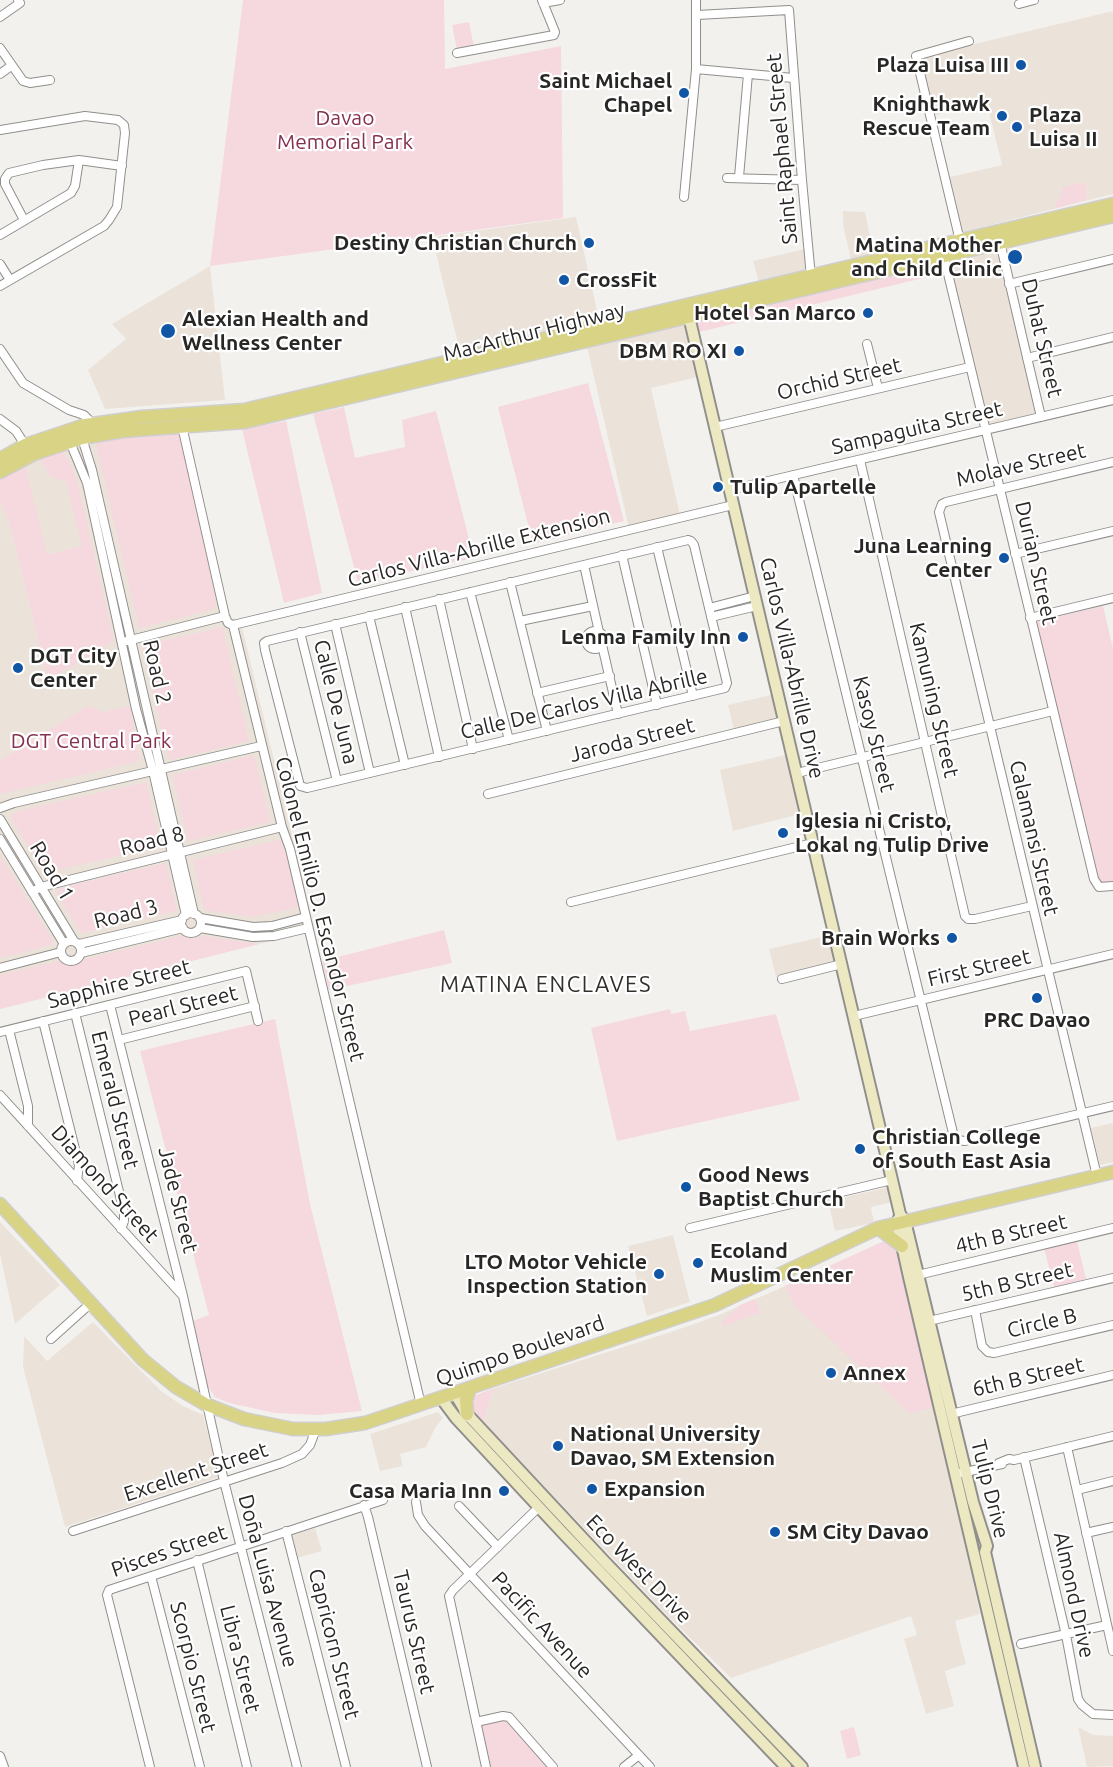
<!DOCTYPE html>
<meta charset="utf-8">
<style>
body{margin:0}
canvas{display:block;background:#f3f1ee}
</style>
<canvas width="1113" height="1767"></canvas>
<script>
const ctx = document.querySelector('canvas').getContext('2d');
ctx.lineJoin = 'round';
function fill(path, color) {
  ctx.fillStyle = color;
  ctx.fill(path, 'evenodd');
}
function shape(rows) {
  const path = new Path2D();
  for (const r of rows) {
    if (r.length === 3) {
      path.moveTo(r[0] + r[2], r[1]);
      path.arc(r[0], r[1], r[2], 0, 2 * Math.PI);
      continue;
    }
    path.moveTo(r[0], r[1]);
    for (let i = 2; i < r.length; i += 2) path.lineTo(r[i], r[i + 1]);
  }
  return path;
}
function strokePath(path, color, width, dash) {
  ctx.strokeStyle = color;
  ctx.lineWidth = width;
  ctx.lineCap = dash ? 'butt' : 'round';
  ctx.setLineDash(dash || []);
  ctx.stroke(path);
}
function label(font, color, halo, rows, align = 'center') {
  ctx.font = font + ' Ubuntu,sans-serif';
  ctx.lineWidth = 4.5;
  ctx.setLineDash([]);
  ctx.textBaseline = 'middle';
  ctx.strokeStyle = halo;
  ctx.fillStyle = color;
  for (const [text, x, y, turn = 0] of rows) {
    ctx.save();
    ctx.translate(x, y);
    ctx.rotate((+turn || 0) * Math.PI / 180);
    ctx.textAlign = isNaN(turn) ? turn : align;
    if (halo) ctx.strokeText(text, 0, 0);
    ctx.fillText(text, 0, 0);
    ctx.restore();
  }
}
fill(shape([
 [1113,11,1113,194,963,232,950,177,1002,165,987,104,935,115,920,57],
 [843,211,865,212,874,254,851,260,843,225],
 [576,217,599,319,460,352,432,237],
 [805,249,806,272,759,283,753,261],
 [997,250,1036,413,988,425,950,261],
 [210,266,225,400,105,409,88,370,126,339,112,324],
 [686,324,698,377,651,388,680,515,629,528,587,347],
 [187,434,230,620,240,619,315,930,0,1009,0,480,41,459,80,446,135,436],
 [775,694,781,720,734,731,728,705],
 [790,754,804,813,733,831,720,770],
 [831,935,838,962,776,977,769,949],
 [1113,1123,1113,1162,1100,1165,1091,1128],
 [889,1187,892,1202,871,1207,874,1223,835,1231,828,1201],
 [0,1222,60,1285,15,1324,0,1254],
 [673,1235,690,1302,647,1316,628,1246],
 [785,1286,793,1304,934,1407,980,1614,955,1621,966,1664,945,1671,954,1706,926,1714,904,1639,917,1635,911,1616,731,1678,665,1613,507,1447,482,1425,494,1388,674,1331,719,1315],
 [93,1322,161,1391,183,1406,203,1415,219,1477,65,1527,23,1367,24,1336,47,1361],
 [438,1412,443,1418,435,1428,426,1447,400,1454,403,1466,380,1471,370,1434],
 [315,1528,322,1551,297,1558,290,1536],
 [1078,1727,1093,1735,1113,1736,1113,1766,1087,1767]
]), '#ebe3da');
fill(shape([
 [243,0,444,0,445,69,561,46,563,218,210,266],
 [469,22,474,47,457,50,452,25],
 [1085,182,1087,194,1085,200,1057,208,1055,203,1062,196,1062,187],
 [942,263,944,273,699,332,697,323],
 [588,383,624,521,533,544,498,407],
 [344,407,355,458,405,447,402,420,436,411,474,558,358,582,313,414],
 [286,421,322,593,284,603,242,429],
 [179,433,217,605,211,610,139,628,96,444,97,442,115,439],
 [63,451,72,468,79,489,114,641,48,680,9,521,0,500,0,480,25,466,47,555,82,546,66,482,50,477,41,459],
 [1103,606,1113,649,1113,884,1100,884,1096,877,1036,622],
 [222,627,249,741,169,760,142,646],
 [88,706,104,712,130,706,140,761,0,794,0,761],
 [254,755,270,822,188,841,172,775],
 [146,782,161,846,44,873,11,818,11,815,15,812],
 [282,839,300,907,252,917,204,910,193,860],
 [0,855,52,939,52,945,0,958],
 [166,863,177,911,81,933,56,892,60,888],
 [444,930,452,963,329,990,322,961],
 [182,936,194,939,202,936,259,944,0,1009,0,975,59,961,72,966,85,959],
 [670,1009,671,1014,685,1011,690,1031,776,1014,800,1100,617,1141,591,1028],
 [275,1019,310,1204,362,1411,318,1415,275,1413,229,1403,215,1397,206,1384,193,1321,209,1315,140,1051],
 [884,1241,895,1247,934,1407,910,1414,793,1304,785,1286],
 [1077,1241,1086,1279,1054,1287,1044,1248],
 [755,1299,760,1313,723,1326,722,1322,740,1305],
 [494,1388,482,1425,471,1413,471,1397],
 [505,1719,547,1767,490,1767,480,1725],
 [854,1727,861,1755,847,1759,840,1731]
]), '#f6d8df');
const street = shape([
 [543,3,560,0],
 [1019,4,1034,0],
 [697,15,789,10,802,180,811,277],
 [0,17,20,3,18,0],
 [0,48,23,81,30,83,50,80],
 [457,53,554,35,555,32,542,0],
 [696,69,793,78],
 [0,74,11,66],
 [0,130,85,116,118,120,124,125,125,133,117,207,109,220,104,226,0,286],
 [739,177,748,74],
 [727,178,802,180],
 [684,197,696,69,696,0],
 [24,220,5,184,5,179,9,173,43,165,79,160,122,166],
 [0,235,71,193,75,186,79,160],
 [960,241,916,56,969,41],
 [1000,242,1041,417],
 [943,253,1094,879,1099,887,1113,886],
 [0,264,10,280],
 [1009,284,1113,259],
 [867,344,878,388],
 [0,349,23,383,69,410,84,415,92,423],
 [1027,358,1113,337],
 [0,419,16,431,27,448],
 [182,426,225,616,228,623,233,625,282,827,290,849,421,1405],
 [715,427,970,367],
 [82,438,92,470,194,914],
 [70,442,87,483,136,709,153,771,186,915],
 [860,460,965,916,968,919,975,919,1032,906],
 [793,475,954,1137,957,1140,965,1141,1113,1106],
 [730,490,1113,400],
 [688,540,691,541,694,545,727,683,725,688,307,788,300,786,265,650,264,643,267,641,688,540],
 [657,547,693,696],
 [1015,554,1113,531],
 [622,555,657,705],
 [584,565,599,632],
 [510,582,547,731],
 [470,592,509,740],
 [439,599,473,749],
 [405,607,439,757],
 [709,608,755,596],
 [369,616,405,765],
 [711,617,757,606],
 [1030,618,1113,598],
 [520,621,593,606],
 [335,624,370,773],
 [233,625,733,505],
 [595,640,9],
 [300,632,337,781],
 [127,641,225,616],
 [602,645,618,714],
 [537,693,610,676],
 [797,773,1053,711],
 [488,794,784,721],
 [0,808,14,803,261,746],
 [0,819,74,941],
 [0,839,64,944],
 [32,892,41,887,282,827],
 [571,902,813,843],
 [191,923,10],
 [200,918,253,927,272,926,306,917],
 [200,928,253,937,274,936,308,928],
 [71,951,10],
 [79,944,182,920],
 [81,953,183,928],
 [0,968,61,952],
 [782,979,842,964],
 [110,1005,183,1296,224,1481,297,1767],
 [75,1013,124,1212,124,1221,121,1229],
 [854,1016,1113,954],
 [43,1021,79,1165,77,1181],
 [9,1030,28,1106,28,1126],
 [0,1032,246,971,258,1021],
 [119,1040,255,1006],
 [0,1095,182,1295],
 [1097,1176,939,512,942,504,946,502,1113,462],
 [690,1228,892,1180],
 [918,1275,1113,1228],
 [975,1310,982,1346,988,1352,994,1353,1113,1325],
 [929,1321,1113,1278],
 [51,1339,91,1303],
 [951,1414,1113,1375],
 [1067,1447,1113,1651],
 [1024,1457,1066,1635,1078,1699,1082,1705,1093,1714,1113,1715],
 [999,1463,1009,1459,1014,1460,1113,1436],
 [961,1473,1002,1464],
 [1077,1490,1113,1481],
 [416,1502,418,1515,425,1526,650,1767],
 [364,1505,368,1517,427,1767],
 [459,1506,498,1547],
 [73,1531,282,1463,302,1454,310,1445,316,1429],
 [286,1531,346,1767],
 [1086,1533,1113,1527],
 [197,1560,247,1767],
 [151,1576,200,1767],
 [1021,1644,1107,1625],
 [476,1722,503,1716,509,1717,553,1767],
 [0,1756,4,1767],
 [150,1767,107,1595,109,1590,383,1500],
 [486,1767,449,1596,453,1590,539,1507],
 [624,1767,639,1755]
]);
const secondary = shape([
 [687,308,900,1214,905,1221,973,1502,987,1546,985,1552,1035,1767],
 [899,1218,897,1223,909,1277,1024,1767],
 [455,1394,467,1414,605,1562,802,1767],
 [441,1398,456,1418,562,1532,786,1767]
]);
const primary = shape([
 [0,459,25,445,85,425,142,417,244,410,1113,204],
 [0,472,34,454,82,438,123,431,245,422,1113,216],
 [0,1204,143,1360,176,1387,205,1404,244,1419,293,1429,326,1429,365,1423,389,1415,715,1305,878,1228,1113,1172],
 [878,1228,902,1246],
 [467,1414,466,1400,470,1388]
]);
strokePath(street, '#918f8c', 10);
strokePath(secondary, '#918f8c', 14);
strokePath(primary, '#d0cfcf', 15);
strokePath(street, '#fff', 8);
strokePath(secondary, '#ece9c2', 10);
strokePath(primary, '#d9d485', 12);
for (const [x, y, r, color] of [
 [1021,65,6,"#1155a5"],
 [684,93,6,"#1155a5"],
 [1002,116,6,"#1155a5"],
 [1017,127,6,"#1155a5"],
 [589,243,6,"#1155a5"],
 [1015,257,8,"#1155a5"],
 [564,280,6,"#1155a5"],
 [868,313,6,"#1155a5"],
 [168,331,8,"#1155a5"],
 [739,351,6,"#1155a5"],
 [718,487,6,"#1155a5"],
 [1004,558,6,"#1155a5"],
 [743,637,6,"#1155a5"],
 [18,668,6,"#1155a5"],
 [783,833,6,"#1155a5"],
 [952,938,6,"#1155a5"],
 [1037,998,6,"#1155a5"],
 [860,1149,6,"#1155a5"],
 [686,1187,6,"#1155a5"],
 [698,1263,6,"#1155a5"],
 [659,1274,6,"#1155a5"],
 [831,1373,6,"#1155a5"],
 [558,1446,6,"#1155a5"],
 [592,1489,6,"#1155a5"],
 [504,1491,6,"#1155a5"],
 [775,1532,6,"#1155a5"]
]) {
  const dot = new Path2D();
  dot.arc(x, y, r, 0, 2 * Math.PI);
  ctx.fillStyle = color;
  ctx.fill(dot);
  strokePath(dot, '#fff', 2);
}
label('bold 21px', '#282726', '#fff', [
 ["Plaza Luisa III",1009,65,"right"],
 ["Saint Michael",672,81,"right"],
 ["Chapel",672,105,"right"],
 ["Knighthawk",990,104,"right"],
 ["Rescue Team",990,128,"right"],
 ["Plaza",1029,115],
 ["Luisa II",1029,139],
 ["Destiny Christian Church",577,243,"right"],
 ["Matina Mother",1002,245,"right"],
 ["and Child Clinic",1002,269,"right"],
 ["CrossFit",576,280],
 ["Hotel San Marco",856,313,"right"],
 ["Alexian Health and",182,319],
 ["Wellness Center",182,343],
 ["DBM RO XI",727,351,"right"],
 ["Tulip Apartelle",730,487],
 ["Juna Learning",992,546,"right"],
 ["Center",992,570,"right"],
 ["Lenma Family Inn",731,637,"right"],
 ["DGT City",30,656],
 ["Center",30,680],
 ["Iglesia ni Cristo,",795,821],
 ["Lokal ng Tulip Drive",795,845],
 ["Brain Works",940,938,"right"],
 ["PRC Davao",1037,1020,"center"],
 ["Christian College",872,1137],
 ["of South East Asia",872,1161],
 ["Good News",698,1175],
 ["Baptist Church",698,1199],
 ["Ecoland",710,1251],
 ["Muslim Center",710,1275],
 ["LTO Motor Vehicle",647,1262,"right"],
 ["Inspection Station",647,1286,"right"],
 ["Annex",843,1373],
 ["National University",570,1434],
 ["Davao, SM Extension",570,1458],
 ["Expansion",604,1489],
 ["Casa Maria Inn",492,1491,"right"],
 ["SM City Davao",787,1532]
], 'left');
label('21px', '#86304f', '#fff', [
 ["Davao",345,118],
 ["Memorial Park",345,142],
 ["DGT Central Park",91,741]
]);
label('21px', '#282726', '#fff', [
 ["Saint Raphael Street",782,149,-95],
 ["MacArthur Highway",534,332,-14],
 ["Duhat Street",1042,338,77],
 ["Orchid Street",839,379,-13],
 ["Sampaguita Street",917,428,-13],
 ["Molave Street",1021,465,-13],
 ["Carlos Villa-Abrille Extension",479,548,-14],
 ["Durian Street",1036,563,77],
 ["Carlos Villa-Abrille Drive",792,668,77],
 ["Road 2",157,672,77],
 ["Kamuning Street",934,700,77],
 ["Calle De Juna",336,702,76],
 ["Calle De Carlos Villa Abrille",584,704,-13],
 ["Kasoy Street",874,734,76],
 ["Jaroda Street",632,740,-14],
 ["Calamansi Street",1034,838,77],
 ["Road 8",152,841,-14],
 ["Road 1",52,871,59],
 ["Colonel Emilio D. Escandor Street",320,909,76],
 ["Road 3",126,914,-14],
 ["First Street",979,968,-13],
 ["Sapphire Street",119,984,-14],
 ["Pearl Street",183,1006,-14],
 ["Emerald Street",115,1100,76],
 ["Diamond Street",105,1184,48],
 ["Jade Street",178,1200,76],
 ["4th B Street",1011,1234,-13],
 ["5th B Street",1017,1282,-13],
 ["Circle B",1042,1323,-13],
 ["Quimpo Boulevard",520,1351,-19],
 ["6th B Street",1028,1377,-13],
 ["Excellent Street",196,1472,-18],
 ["Tulip Drive",990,1489,76],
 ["Pisces Street",169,1551,-19],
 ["Eco West Drive",639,1569,46],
 ["Doña Luisa Avenue",268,1581,75],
 ["Almond Drive",1074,1595,78],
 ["Pacific Avenue",542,1625,47],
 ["Taurus Street",414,1632,77],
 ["Capricorn Street",334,1644,76],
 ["Libra Street",240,1659,76],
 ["Scorpio Street",193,1667,76]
]);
ctx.letterSpacing = '1.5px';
label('22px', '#32302d', '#fff', [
 ["MATINA ENCLAVES",546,985]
]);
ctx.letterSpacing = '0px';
</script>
